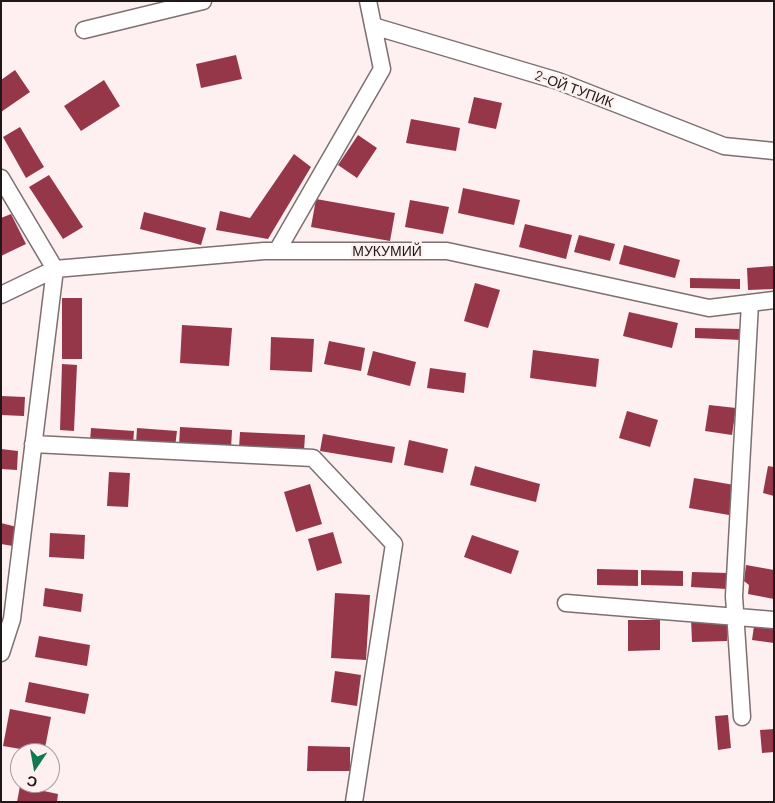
<!DOCTYPE html>
<meta charset="utf-8">
<style>
body{margin:0}
#map{position:relative;width:775px;height:803px;overflow:hidden;background:#feeff0;font-family:Barlow,sans-serif}
canvas{display:block}
.frame{position:absolute;inset:0;border:2px solid #1e1819;pointer-events:none}
.north{position:absolute;left:10px;top:743px;width:50px;height:50px;box-sizing:border-box;background:#feeff0;border:1px solid #a4999a;border-radius:50%;rotate:192deg;font-size:14px;font-weight:700;line-height:20px;text-align:center;color:#1e1819}
.north::after{content:'';display:block;margin:auto;width:18px;height:22px;background:#107952;clip-path:polygon(50% 0,100% 100%,50% 72%,0 100%)}
</style>
<div id="map">
<canvas width="775" height="803"></canvas>
<div class="frame"></div>
<div class="north">С</div>
</div>
<script>
const ctx = document.querySelector('canvas').getContext('2d');
ctx.lineJoin = 'round';
function fill(path, color) {
  ctx.fillStyle = color;
  ctx.fill(path, 'evenodd');
}
function shape(rows) {
  const path = new Path2D();
  for (const r of rows) {
    path.moveTo(r[0], r[1]);
    for (let i = 2; i < r.length; i += 2) path.lineTo(r[i], r[i + 1]);
  }
  return path;
}
function strokePath(path, color, width, dash) {
  ctx.strokeStyle = color;
  ctx.lineWidth = width;
  ctx.lineCap = dash ? 'butt' : 'round';
  ctx.setLineDash(dash || []);
  ctx.stroke(path);
}
function label(font, color, halo, rows, align = 'center') {
  ctx.font = font + ' Barlow,sans-serif';
  ctx.lineWidth = 5;
  ctx.setLineDash([]);
  ctx.textBaseline = 'middle';
  ctx.strokeStyle = halo;
  ctx.fillStyle = color;
  for (const [text, x, y, turn = 0] of rows) {
    ctx.save();
    ctx.translate(x, y);
    ctx.rotate((+turn || 0) * Math.PI / 180);
    ctx.textAlign = isNaN(turn) ? turn : align;
    if (halo) ctx.strokeText(text, 0, 0);
    ctx.fillText(text, 0, 0);
    ctx.restore();
  }
}
fill(shape([
 [236,55,242,79,201,88,196,64],
 [15,70,30,92,1,112,1,80],
 [104,80,120,106,81,131,64,106],
 [474,97,502,103,496,129,468,123],
 [411,119,460,128,456,151,406,143],
 [20,127,44,167,26,178,3,137],
 [358,135,377,148,357,178,338,165],
 [294,154,311,167,268,239,216,230,220,211,250,218],
 [49,175,83,227,63,239,29,187],
 [463,188,520,200,514,225,458,213],
 [316,199,395,213,390,241,311,227],
 [410,200,449,207,443,234,405,227],
 [144,212,206,228,201,245,140,229],
 [11,214,26,244,1,256,1,218],
 [525,224,572,235,566,259,519,247],
 [579,235,615,244,610,261,574,252],
 [624,245,680,260,675,278,619,264],
 [774,266,774,289,748,290,747,268],
 [690,278,740,279,740,289,690,288],
 [475,283,500,290,488,328,464,321],
 [62,298,82,298,82,359,62,359],
 [629,312,678,323,672,348,623,336],
 [182,325,232,328,229,366,180,363],
 [695,328,742,329,742,340,695,338],
 [271,337,314,339,312,372,270,370],
 [329,341,365,348,361,371,324,364],
 [533,350,599,359,596,387,530,378],
 [373,351,416,362,410,386,367,375],
 [62,364,77,365,74,431,60,430],
 [430,368,466,373,464,393,427,388],
 [1,396,25,397,24,416,1,415],
 [709,405,736,408,732,435,705,431],
 [627,411,658,420,650,447,619,438],
 [180,427,232,430,231,449,179,446],
 [91,428,134,431,133,444,90,442],
 [137,428,177,431,175,447,136,444],
 [240,432,305,435,304,451,239,448],
 [323,434,395,447,392,463,320,451],
 [409,440,448,449,443,473,404,465],
 [1,449,18,451,17,470,1,469],
 [475,466,540,484,536,502,470,485],
 [768,466,774,467,774,496,763,493],
 [109,472,130,473,128,507,107,506],
 [694,478,734,485,729,515,689,508],
 [310,484,322,524,296,532,284,492],
 [1,523,17,527,13,546,1,544],
 [333,532,342,563,317,571,308,539],
 [50,533,85,535,84,559,49,557],
 [472,535,519,551,511,574,464,557],
 [746,565,774,570,774,599,748,594,749,585,744,581],
 [597,569,638,570,638,586,597,585],
 [641,570,683,571,683,586,641,585],
 [692,572,728,573,727,589,691,587],
 [45,588,83,594,81,612,43,606],
 [335,593,370,595,366,660,331,658],
 [691,619,727,619,727,641,692,642],
 [755,619,774,622,774,643,752,640],
 [628,620,660,620,660,650,628,651],
 [39,636,90,645,87,666,35,657],
 [335,671,361,675,357,706,331,702],
 [29,682,89,694,85,714,25,702],
 [10,709,51,717,44,753,3,746],
 [728,715,731,748,718,750,715,716],
 [774,729,774,752,762,753,760,730],
 [308,746,350,747,350,771,307,771],
 [20,786,58,794,57,802,17,802]
]), '#963749');
const minor = shape([
 [373,26,558,81,724,146,774,151],
 [84,30,203,1],
 [1,178,55,269,12,619,1,653],
 [277,251,382,69,368,1],
 [1,295,55,269,264,251,447,251,709,308,774,300],
 [33,444,313,458,394,544,354,802],
 [566,603,774,620],
 [742,717,734,596,750,303]
]);
strokePath(minor, '#7d7071', 19);
strokePath(minor, '#fff', 16);
label('14px', '#1e1819', '#feeff0', [
 ["2-ОЙ ТУПИК",574,89,20],
 ["МУКУМИЙ",387,251]
]);
</script>
